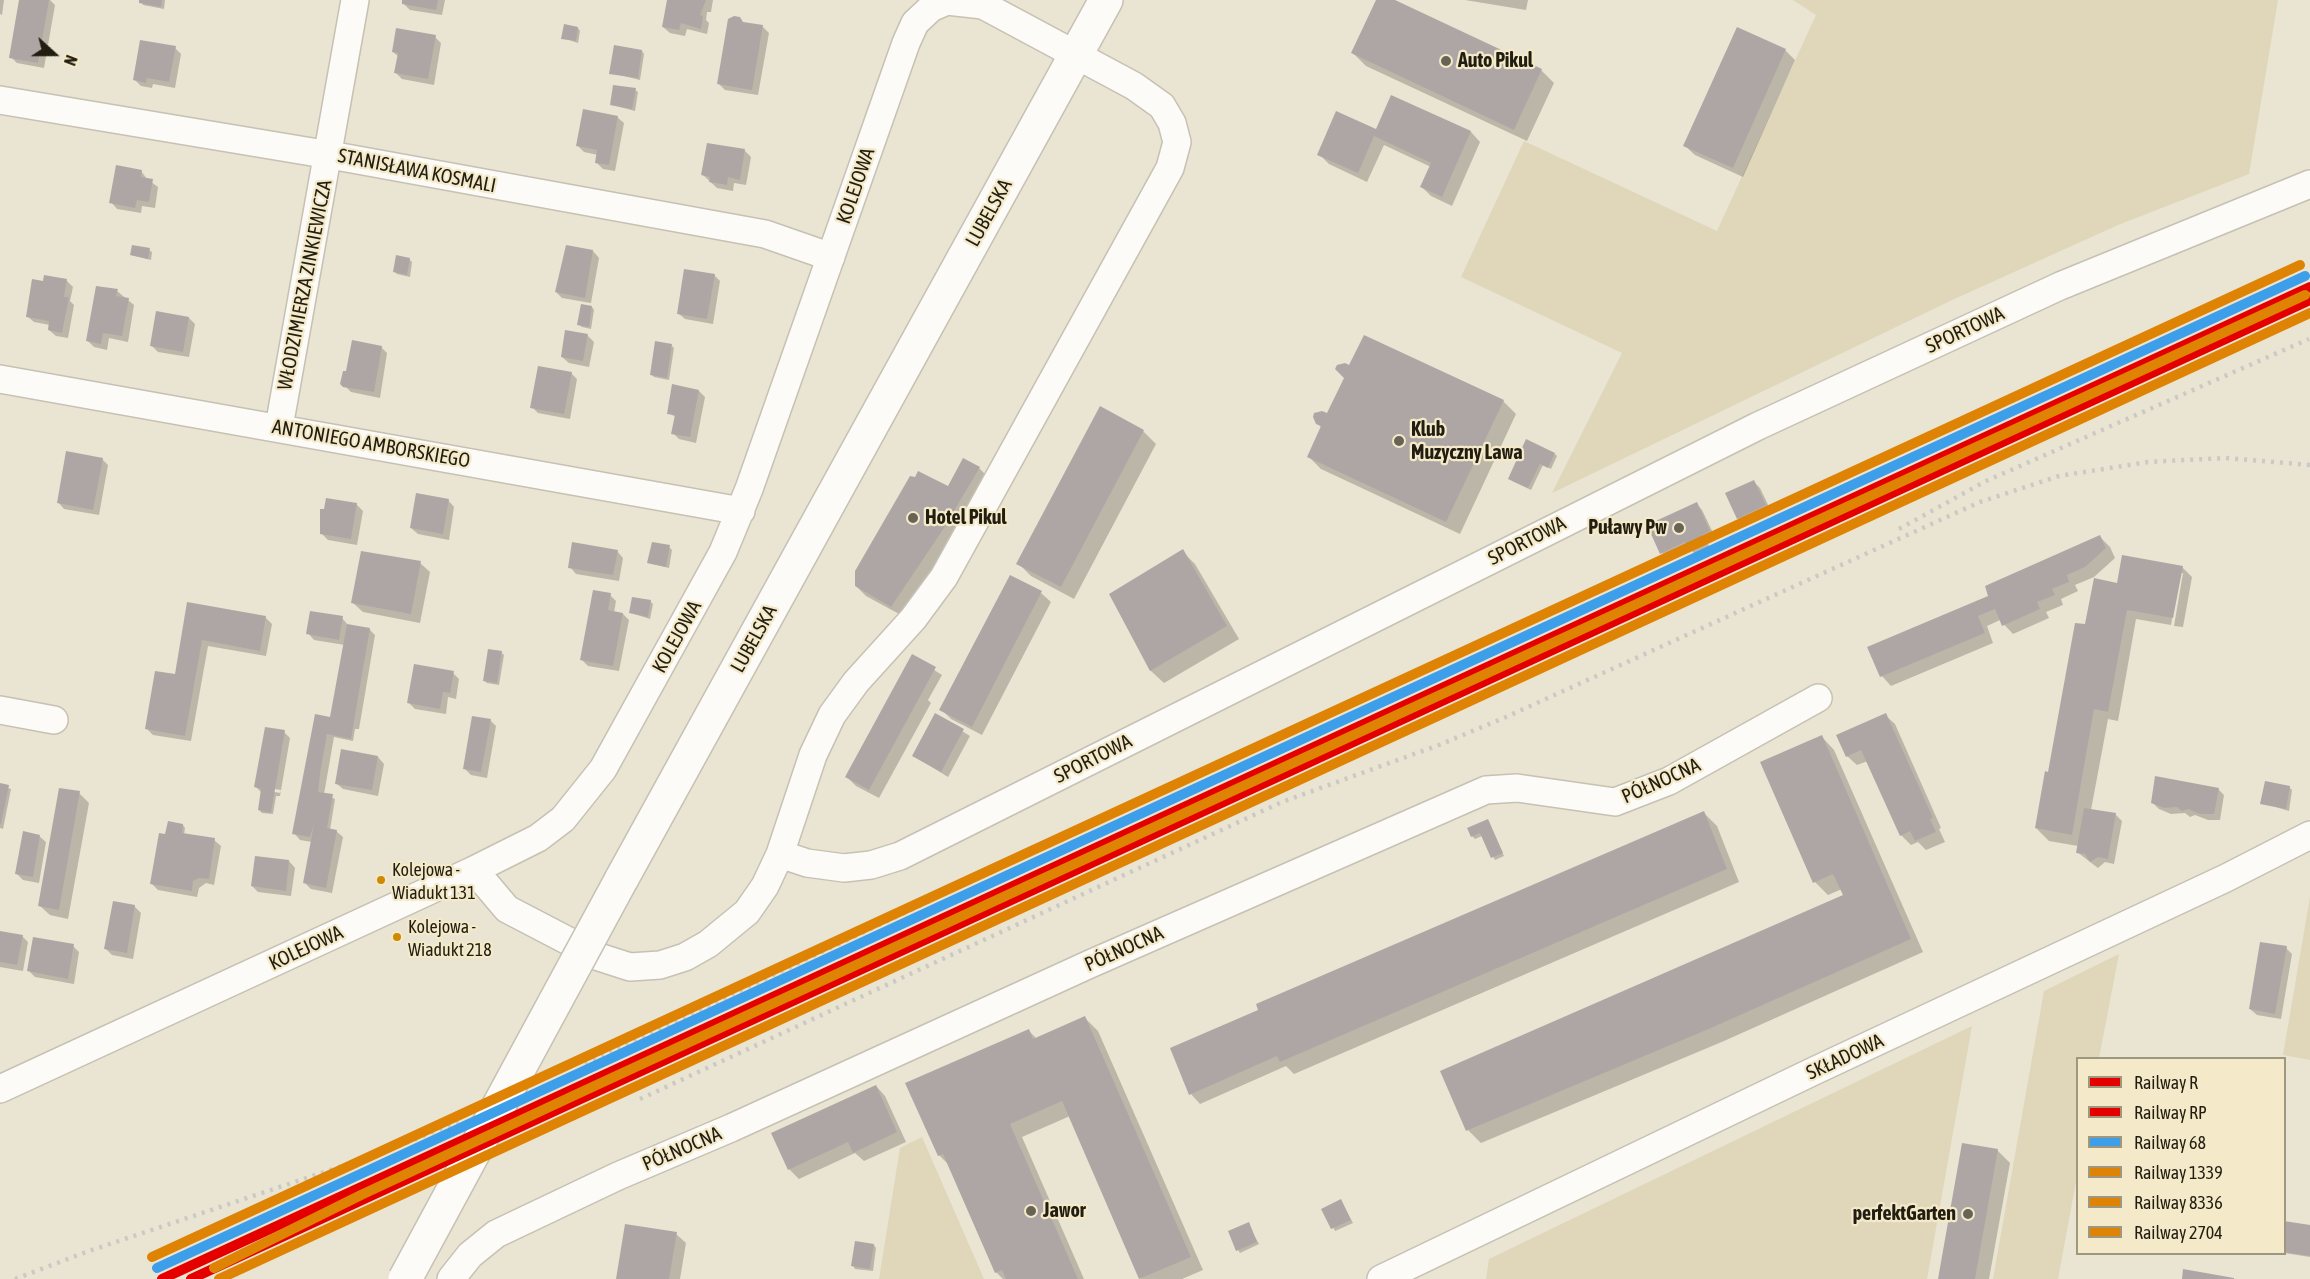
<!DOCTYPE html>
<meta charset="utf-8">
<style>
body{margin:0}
#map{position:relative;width:2310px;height:1279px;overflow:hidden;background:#eae4d2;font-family:"Asap Condensed",sans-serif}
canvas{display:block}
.legend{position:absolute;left:2076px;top:1057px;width:210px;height:198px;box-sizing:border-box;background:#f4e9c8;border:2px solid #a0977f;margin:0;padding:8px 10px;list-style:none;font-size:18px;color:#211d11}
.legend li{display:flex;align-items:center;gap:12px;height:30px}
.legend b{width:30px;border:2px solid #a0977f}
.north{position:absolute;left:24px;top:24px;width:60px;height:60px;-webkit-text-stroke:4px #f4e9c8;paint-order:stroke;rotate:111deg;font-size:16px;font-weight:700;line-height:24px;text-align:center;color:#211d11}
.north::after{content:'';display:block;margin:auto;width:21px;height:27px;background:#211d11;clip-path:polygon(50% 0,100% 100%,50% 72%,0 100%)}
</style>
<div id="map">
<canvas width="2310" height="1279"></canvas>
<ul class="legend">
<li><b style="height:8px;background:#e50000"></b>Railway R</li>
<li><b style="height:8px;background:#e50000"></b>Railway RP</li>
<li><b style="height:8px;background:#3d9ee9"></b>Railway 68</li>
<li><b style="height:8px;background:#de8303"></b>Railway 1339</li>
<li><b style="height:8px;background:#de8303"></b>Railway 8336</li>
<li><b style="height:8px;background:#de8303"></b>Railway 2704</li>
</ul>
<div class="north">N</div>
</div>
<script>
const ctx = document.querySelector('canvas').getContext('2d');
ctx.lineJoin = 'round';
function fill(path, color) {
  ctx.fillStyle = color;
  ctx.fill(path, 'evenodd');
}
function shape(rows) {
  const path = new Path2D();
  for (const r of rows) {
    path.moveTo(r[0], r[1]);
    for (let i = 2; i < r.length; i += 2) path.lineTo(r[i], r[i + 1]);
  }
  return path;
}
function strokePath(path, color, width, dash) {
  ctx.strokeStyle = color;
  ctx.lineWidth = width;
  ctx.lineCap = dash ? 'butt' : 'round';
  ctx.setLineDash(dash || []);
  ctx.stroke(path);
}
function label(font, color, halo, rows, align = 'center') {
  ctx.font = font + ' "Asap Condensed",sans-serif';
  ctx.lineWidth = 4.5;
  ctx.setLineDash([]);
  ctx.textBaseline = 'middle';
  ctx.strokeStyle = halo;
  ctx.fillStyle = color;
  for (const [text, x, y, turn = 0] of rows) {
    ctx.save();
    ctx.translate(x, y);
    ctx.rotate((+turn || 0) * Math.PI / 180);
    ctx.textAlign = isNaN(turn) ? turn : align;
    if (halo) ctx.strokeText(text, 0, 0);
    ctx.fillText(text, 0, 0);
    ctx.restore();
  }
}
fill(shape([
 [1793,0,2278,0,2249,174,2118,225,1950,301,1552,493,1622,353,1461,277,1524,141,1717,231,1816,15],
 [2310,897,2310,1060,2283,1055],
 [2119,954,2099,1058,2078,1058,2077,1176,2058,1279,1993,1279,2044,991],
 [1972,1026,1927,1279,1486,1279,1489,1259],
 [922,1137,984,1279,879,1279,900,1148]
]), '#e0d6b9');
fill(shape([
 [0,0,4,0,2,15,0,14],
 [21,0,50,0,55,5,44,68,17,63,11,57],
 [141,0,165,0,164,9,143,5],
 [404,0,445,0,442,15,410,10,403,3],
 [668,0,713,0,711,12,707,12,706,20,709,23,707,34,687,29,685,36,670,33,663,27],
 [1377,0,1391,0,1541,70,1554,83,1527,141,1366,66,1353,53],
 [1465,0,1528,0,1526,10],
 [744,23,763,27,769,33,758,95,725,90,719,84],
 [578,28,580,31,578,43,563,38],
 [435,37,441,43,434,85,402,79,396,73,399,57,393,52],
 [175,48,181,54,175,88,153,84,152,88,141,86,135,80],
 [1785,50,1795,60,1743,177,1695,155,1685,146],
 [642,51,644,54,640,80,611,73],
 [635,90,638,92,635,111,612,105],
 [1392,97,1471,132,1480,142,1452,206,1431,196,1422,187,1431,167,1384,145,1367,182,1329,164,1319,154,1377,131],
 [617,117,624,123,615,171,603,169,596,162,598,155,584,152,578,146],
 [708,144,745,151,751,157,746,185,734,183,733,191,717,188,703,175],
 [141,171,147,179,158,187,155,208,142,206,141,213,117,209,111,202],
 [149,250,152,252,151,260,131,255],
 [593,251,599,258,591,303,562,298,556,292],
 [409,259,412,262,410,277,397,274,395,272],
 [714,275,720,281,713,324,685,319,678,313],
 [66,280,73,287,70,301,74,305,68,338,56,336,49,330,50,325,34,322,27,316,44,283],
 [117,291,134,305,128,342,109,338,107,350,94,347,88,341],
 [592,307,594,310,591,329,582,327,579,325],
 [189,318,195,324,189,357,158,352,152,346],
 [588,336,594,342,589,367,569,363,562,357],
 [672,346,674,348,669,380,654,377,651,374],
 [381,347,387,353,380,398,351,392,342,383,347,372],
 [571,373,577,379,570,419,538,413,532,407],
 [699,391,705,397,696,443,679,439,673,433,676,417,668,413],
 [1503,401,1516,414,1460,534,1321,469,1308,456,1322,428,1317,423,1328,415],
 [1143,431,1156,444,1074,599,1031,576,1018,563],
 [1555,454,1557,456,1551,469,1543,465,1531,490,1512,481],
 [102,459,108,465,99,515,64,509,58,502],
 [979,468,989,478,953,538,901,615,866,596,856,586,948,488],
 [1754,482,1760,488,1771,511,1744,524,1738,518],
 [448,500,454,507,449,540,418,534,411,528],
 [1696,503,1702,510,1715,537,1707,541,1710,549,1696,555,1690,549,1668,559,1662,553],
 [356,504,363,511,357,545,328,540,321,533],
 [2100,537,2110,547,2115,558,2094,577,2075,585,2078,591,2061,599,2063,605,2046,612,2049,618,2013,634,2000,620,1987,626,1993,643,1891,686,1882,676,1869,648,1990,596],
 [669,547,672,550,669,568,648,563],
 [617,551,623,558,619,581,576,574,570,567],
 [1182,551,1195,564,1239,639,1164,683,1151,671,1111,595],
 [420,563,430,572,420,623,363,612,353,603],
 [2182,567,2192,577,2183,627,2174,626,2183,573,2180,573,2171,625,2136,619,2118,721,2108,719,2091,810,2116,815,2122,821,2114,864,2105,862,2098,868,2077,852,2078,846,2049,841,2036,828,2087,626,2116,584],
 [1041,593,1051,602,982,735,951,719,941,709],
 [610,595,616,601,614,613,623,614,629,620,619,671,588,666,581,659],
 [650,601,653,604,650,619,631,613],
 [189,604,266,618,272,624,266,656,208,646,191,741,153,735,147,729,176,676],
 [342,618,348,625,369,629,375,635,359,729,355,729,353,741,334,737,324,794,335,799,330,830,336,831,343,837,332,893,311,889,305,883,312,842,300,840,294,833,332,718,345,645,314,640,308,633],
 [502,653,504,655,499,685,487,683,484,680],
 [912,656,942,675,928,700,931,703,879,798,856,786,846,776],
 [453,673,459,679,456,699,448,697,446,714,415,709,409,703],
 [936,715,970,736,948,777,914,756],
 [1885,715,1895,724,1941,828,1939,829,1945,842,1926,850,1918,842,1911,845,1901,835,1868,761,1857,765,1847,756],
 [490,720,496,726,487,778,471,775,464,768],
 [284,732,290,738,280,796,276,796,273,814,262,813,259,810,262,793,256,787],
 [261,787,281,790,281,793,261,790],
 [1822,737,1834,750,1923,952,1724,1041,1481,1143,1468,1130,1845,896,1842,889,1828,895,1815,882],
 [378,757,384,764,378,796,343,789,336,783],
 [0,785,11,789,3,829,0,828],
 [2289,787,2292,790,2289,811,2262,803],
 [2218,789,2224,795,2220,820,2208,820,2195,815,2190,817,2185,813,2171,814,2159,809,2152,802],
 [79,793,89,803,68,919,50,915,40,906],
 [1704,813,1717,826,1739,882,1294,1074,1286,1066,1200,1104,1191,1094],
 [1487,821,1504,856,1495,860,1482,836,1475,839,1472,836],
 [183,825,185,828,184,835,214,840,221,846,214,885,206,883,199,888,197,897,158,890,152,884,170,837],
 [39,836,46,842,39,883,23,880,17,874],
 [289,861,295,868,291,896,258,892,252,886],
 [134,906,141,913,133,959,112,955,106,949],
 [0,932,22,936,28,942,23,971,0,967],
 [73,946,79,952,74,984,35,977,29,971],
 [2286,948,2292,954,2281,1019,2257,1015,2250,1009],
 [1085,1018,1098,1031,1203,1270,1182,1279,1141,1279,1070,1116,1022,1137,1084,1279,1003,1279,996,1272,951,1167,939,1155,1028,1030,1037,1039],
 [876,1086,885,1096,906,1142,864,1161,855,1153,799,1179,789,1169],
 [1997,1150,2010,1163,1989,1279,1940,1279],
 [1341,1201,1353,1223,1335,1231,1323,1209],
 [2284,1222,2310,1226,2310,1257,2284,1253],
 [1248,1224,1259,1244,1240,1253,1238,1250],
 [676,1234,686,1243,680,1279,617,1279],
 [874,1245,876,1248,873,1271,855,1269,853,1266]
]), '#0003');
fill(shape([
 [19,0,49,0,38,63,9,58],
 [139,0,162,0,161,7,139,3],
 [402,0,438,0,436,10,402,4],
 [667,0,706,0,700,15,703,16,701,29,681,23,679,30,662,27],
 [1376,0,1395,0,1542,69,1514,130,1351,53],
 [734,16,740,17,743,22,763,25,752,90,717,84,728,19],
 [564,24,578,27,576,41,561,39],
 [1737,27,1786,49,1733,168,1683,146],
 [396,28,436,35,428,79,394,73,398,53,392,52],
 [140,40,176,46,169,82,147,78,146,83,133,80],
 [614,45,642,50,638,78,609,74],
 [613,85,636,88,632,109,610,105],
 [1391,95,1471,131,1442,197,1420,187,1431,163,1374,136,1358,173,1317,155,1336,111,1376,129],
 [583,109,618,116,609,165,595,163,597,150,576,146],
 [707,143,745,149,740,180,728,177,727,185,709,182,710,177,701,175],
 [116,165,142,170,141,177,153,179,149,202,137,200,135,208,109,203],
 [132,245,150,248,148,259,130,255],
 [566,245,593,250,585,298,555,292],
 [396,255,410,258,407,275,393,272],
 [684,269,715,274,707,319,677,314],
 [44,275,67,279,64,297,69,297,62,333,48,330,49,321,26,317,32,279,43,281],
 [96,286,118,289,116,296,129,298,122,336,103,333,101,344,86,341],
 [581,304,592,306,589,327,577,325],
 [156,311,189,317,183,352,150,346],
 [565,330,588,334,583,361,561,357],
 [1364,335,1504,400,1446,522,1307,457,1321,426,1316,424,1313,417,1314,413,1322,411,1327,413,1344,378,1335,369,1337,365,1345,363,1349,365],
 [352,340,382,346,374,392,343,387,340,384,343,371,346,371],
 [655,341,672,344,667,378,650,375],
 [538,366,572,372,564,414,530,408],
 [672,384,699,390,690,437,671,434,675,415,667,414],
 [1100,406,1144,430,1061,587,1016,564],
 [1526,439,1555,453,1548,468,1540,464,1528,488,1508,479],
 [66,451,103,458,93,510,57,503],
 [963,458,980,467,944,528,891,607,855,586,855,571,910,476,915,477,918,471,948,486],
 [1754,480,1766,505,1737,519,1725,493],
 [416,493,449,499,443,534,410,528],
 [326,498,357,503,351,539,320,534,320,509,324,509],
 [1697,502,1710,531,1702,535,1705,542,1689,550,1685,542,1660,554,1647,525],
 [2100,535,2106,548,2085,567,2067,575,2069,582,2052,589,2055,595,2037,602,2040,609,2002,626,1995,609,1978,616,1985,633,1880,677,1867,647,1988,596,1985,586],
 [572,542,618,550,613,575,568,568],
 [652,542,670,545,666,567,647,563],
 [1183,549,1227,626,1150,671,1109,594],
 [361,551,421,561,411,614,351,603],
 [2122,555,2183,566,2173,618,2127,610,2108,712,2094,709,2072,835,2035,828,2045,771,2048,772,2075,623,2085,624,2094,578,2117,583],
 [1010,575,1042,591,972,727,939,710],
 [593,590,611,593,608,610,623,613,613,666,580,660],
 [632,597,651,600,648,617,629,613],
 [187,602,266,616,260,651,202,640,185,736,145,729,155,671,175,674],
 [310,611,343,616,339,640,306,634],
 [347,624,370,628,351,739,327,734,320,774,318,792,333,794,327,828,337,830,326,888,303,883,314,824,310,837,292,834,315,714,330,717],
 [488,649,502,651,497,683,483,681],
 [912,654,936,667,869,790,845,777],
 [414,664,454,671,450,693,443,692,440,709,407,703],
 [935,713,964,729,941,772,912,756],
 [1886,713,1933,818,1930,819,1936,832,1915,841,1910,831,1900,836,1861,750,1846,757,1836,735],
 [472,716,491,719,481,772,463,769],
 [265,727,285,730,271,813,258,810,261,789,254,787],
 [1822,735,1911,939,1711,1028,1466,1131,1440,1071,1843,895,1833,874,1813,883,1760,762],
 [341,749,378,756,372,790,335,784],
 [2155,776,2219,788,2214,814,2200,814,2188,809,2182,811,2177,807,2164,808,2151,803],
 [2265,781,2290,786,2286,809,2260,804],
 [0,783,9,785,1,824,0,824],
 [59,788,80,791,59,910,38,906],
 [2084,808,2116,813,2108,859,2098,857,2090,862,2085,854,2076,853],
 [1704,811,1727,869,1280,1062,1277,1056,1189,1095,1170,1048,1258,1010,1256,1004],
 [1488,819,1503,853,1491,858,1480,833,1471,837,1467,828],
 [168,821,183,824,182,833,215,838,209,879,199,878,193,881,192,891,150,884,159,833,165,834],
 [23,831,40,835,33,877,15,874],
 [255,856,289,860,286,891,251,886],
 [113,901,135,905,127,953,104,949],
 [0,931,23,935,17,965,0,962],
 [33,937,74,944,68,979,27,971],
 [2260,942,2287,946,2275,1014,2249,1009],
 [1085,1016,1191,1257,1139,1279,1062,1101,1010,1124,1078,1279,1006,1279,1002,1270,995,1273,943,1154,938,1156,905,1083,1029,1029,1033,1039],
 [876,1085,897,1132,853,1153,848,1142,788,1170,771,1133],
 [1962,1143,1998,1149,1975,1279,1938,1279],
 [1341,1199,1351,1220,1331,1229,1321,1209],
 [2284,1221,2310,1225,2310,1256,2284,1252],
 [1249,1222,1257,1242,1236,1251,1228,1231],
 [625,1224,677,1232,669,1279,616,1279],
 [855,1241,874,1244,870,1269,851,1266],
 [2183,1269,2234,1278,2234,1279,2182,1279]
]), '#aea6a4');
const street = shape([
 [0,100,330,155,765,234,831,257],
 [0,379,741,511],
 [279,427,355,0],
 [0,710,54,720],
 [780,854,807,863,844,868,871,865,900,856,1758,426,2060,286,2310,184],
 [0,1089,474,870,538,838,563,819,603,769,723,552,749,489,906,43,915,23,931,8,947,1,983,5,1134,86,1162,106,1172,123,1177,142,1170,168,944,577,913,619,856,682,832,715,813,755,780,854,765,886,747,912,708,944,685,957,660,965,630,967,599,957,507,909,474,870],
 [451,1279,470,1255,496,1234,618,1176,731,1128,1090,964,1486,790,1517,788,1615,802,1669,781,1818,698],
 [1381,1279,1814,1071,2226,878,2310,835]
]);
const secondary = shape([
 [621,880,1106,0]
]);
strokePath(street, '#c6c1b3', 30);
strokePath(secondary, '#c6c1b3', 36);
strokePath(street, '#fcfbf8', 27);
strokePath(secondary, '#fcfbf8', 33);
strokePath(shape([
 [1899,529,1986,481,2309,339],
 [585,1064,1490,636],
 [640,1099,1282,802,1439,745,1506,717,1980,502,2059,476,2148,462,2225,458,2310,465],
 [15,1279,89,1251,384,1152,462,1120]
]), '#cbc9c4', 4.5, [3, 6]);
const secondaryBridge = shape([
 [405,1279,621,880]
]);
strokePath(secondaryBridge, '#c6c1b3', 36, []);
strokePath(secondaryBridge, '#fcfbf8', 33);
strokePath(shape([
 [162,1279,2310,287]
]), '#e50000', 10);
strokePath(shape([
 [191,1279,2310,300]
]), '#e50000', 10);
strokePath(shape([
 [157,1268,2305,276]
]), '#3d9ee9', 10);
strokePath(shape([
 [219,1279,2310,313]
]), '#de8303', 10);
strokePath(shape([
 [152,1257,2300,265]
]), '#de8303', 10);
strokePath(shape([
 [214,1268,361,1195,575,1095,2305,295]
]), '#de8303', 10);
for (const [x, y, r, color] of [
 [1446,61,6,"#676355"],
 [1399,441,6,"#676355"],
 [913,518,6,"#676355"],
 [1679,528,6,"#676355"],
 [381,880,5,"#cc8b03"],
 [397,937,5,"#cc8b03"],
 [1031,1211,6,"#676355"],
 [1968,1214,6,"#676355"]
]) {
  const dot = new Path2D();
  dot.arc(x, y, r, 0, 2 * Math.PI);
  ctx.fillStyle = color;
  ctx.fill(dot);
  strokePath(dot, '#f4e9c8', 2);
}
label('18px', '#211d11', '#f4e9c8', [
 ["Kolejowa -",392,870],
 ["Wiadukt 131",392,893],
 ["Kolejowa -",408,927],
 ["Wiadukt 218",408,950]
], 'left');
label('bold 20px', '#211d11', '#f4e9c8', [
 ["Auto Pikul",1458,61],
 ["Klub",1411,430],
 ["Muzyczny Lawa",1411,453],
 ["Hotel Pikul",925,518],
 ["Puławy Pw",1667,528,"right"],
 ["Jawor",1043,1211],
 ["perfektGarten",1956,1214,"right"]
], 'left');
label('20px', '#211d11', '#f4e9c8', [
 ["STANISŁAWA KOSMALI",417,171,11],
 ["KOLEJOWA",856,186,-71],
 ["LUBELSKA",989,213,-61],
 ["WŁODZIMIERZA ZINKIEWICZA",305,285,-79],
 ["SPORTOWA",1965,330,-25],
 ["ANTONIEGO AMBORSKIEGO",371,444,10],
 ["SPORTOWA",1527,541,-27],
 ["KOLEJOWA",677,637,-61],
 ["LUBELSKA",754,639,-61],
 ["SPORTOWA",1093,759,-27],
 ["PÓŁNOCNA",1661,781,-24],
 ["KOLEJOWA",306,948,-25],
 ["PÓŁNOCNA",1124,949,-24],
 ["SKŁADOWA",1845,1057,-25],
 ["PÓŁNOCNA",682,1149,-23]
]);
</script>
